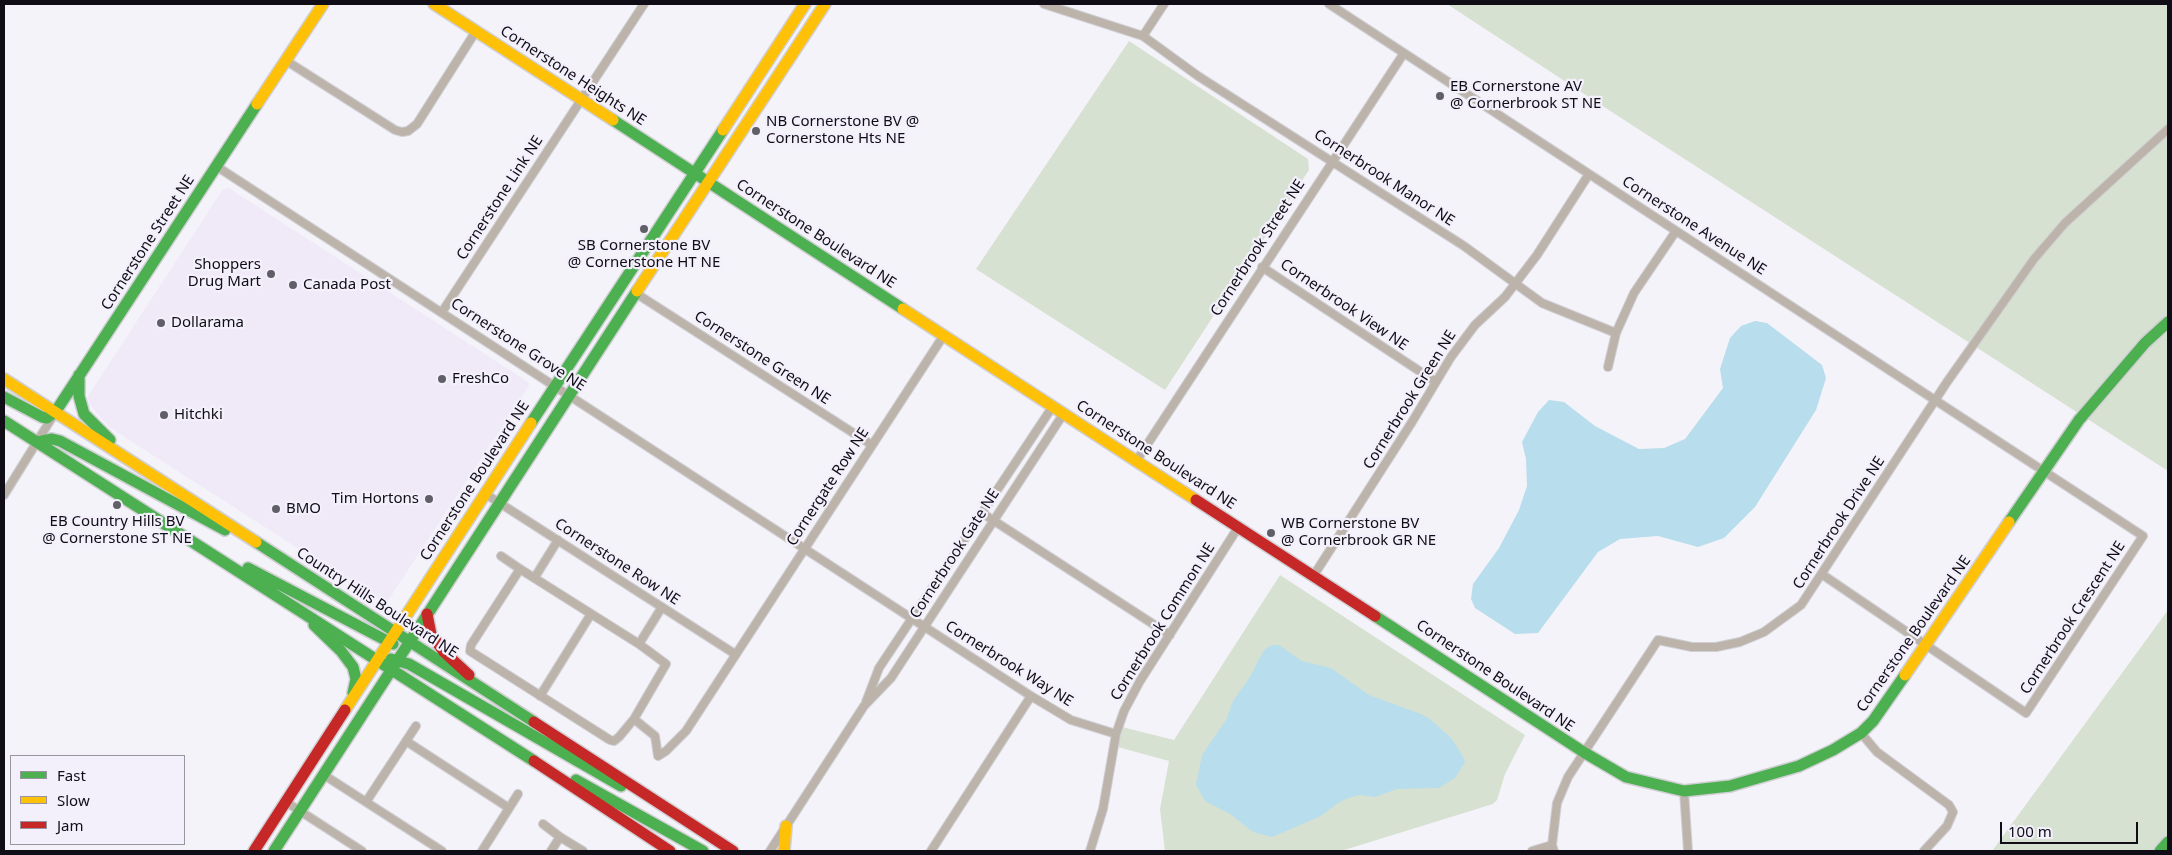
<!DOCTYPE html>
<style>
body{margin:0}
#map{position:relative;width:2172px;height:855px;overflow:hidden;background:#f4f3f9;font-family:"Noto Sans",sans-serif}
canvas{display:block}
.frame{position:absolute;inset:0;border:5px solid #100d17;pointer-events:none}
.legend{position:absolute;left:10px;top:755px;width:175px;height:90px;box-sizing:border-box;background:#f3f0fc;border:1px solid #9895a0;margin:0;padding:6px 9px;list-style:none;font-size:15px;color:#100d17}
.legend li{display:flex;align-items:center;gap:10px;height:25px}
.legend b{width:25px;border:1px solid #9895a0}
.scale{position:absolute;left:2000px;top:822px;width:138px;height:22px;box-sizing:border-box;border:2px solid #100d17;border-top:0;padding-left:6px;font-size:15px;line-height:18px;white-space:nowrap;color:#100d17;-webkit-text-stroke:4px #f3f0fc;paint-order:stroke}
</style>
<div id="map">
<canvas width="2172" height="855"></canvas>
<div class="frame"></div>
<ul class="legend">
<li><b style="height:6px;background:#4caf50"></b>Fast</li>
<li><b style="height:6px;background:#ffc107"></b>Slow</li>
<li><b style="height:6px;background:#c62828"></b>Jam</li>
</ul>
<div class="scale">100 m</div>
</div>
<script>
const ctx = document.querySelector('canvas').getContext('2d');
ctx.lineJoin = 'round';
function fill(path, color) {
  ctx.fillStyle = color;
  ctx.fill(path, 'evenodd');
}
function shape(rows) {
  const path = new Path2D();
  for (const r of rows) {
    path.moveTo(r[0], r[1]);
    for (let i = 2; i < r.length; i += 2) path.lineTo(r[i], r[i + 1]);
  }
  return path;
}
function strokePath(path, color, width, dash) {
  ctx.strokeStyle = color;
  ctx.lineWidth = width;
  ctx.lineCap = dash ? 'butt' : 'round';
  ctx.setLineDash(dash || []);
  ctx.stroke(path);
}
function label(font, color, halo, rows, align = 'center') {
  ctx.font = font + ' "Noto Sans",sans-serif';
  ctx.lineWidth = 4.5;
  ctx.setLineDash([]);
  ctx.textBaseline = 'middle';
  ctx.strokeStyle = halo;
  ctx.fillStyle = color;
  for (const [text, x, y, turn = 0] of rows) {
    ctx.save();
    ctx.translate(x, y);
    ctx.rotate((+turn || 0) * Math.PI / 180);
    ctx.textAlign = isNaN(turn) ? turn : align;
    if (halo) ctx.strokeText(text, 0, 0);
    ctx.fillText(text, 0, 0);
    ctx.restore();
  }
}
fill(shape([
 [229,188,528,382,529,386,387,602,383,603,109,427,89,404,88,396,223,189]
]), '#f0eaf8');
fill(shape([
 [1447,4,2168,4,2168,471,1618,116],
 [1129,41,1308,159,1309,170,1165,390,976,269],
 [1280,575,1525,735,1505,774,1497,800,1493,804,1341,851,1165,851,1160,809,1169,761,1114,746,1118,726,1174,740],
 [2168,610,2168,851,1992,851]
]), '#d7e1d1');
fill(shape([
 [1755,321,1767,323,1822,365,1826,378,1816,410,1755,507,1724,538,1698,547,1658,536,1620,539,1598,552,1538,633,1515,634,1475,608,1471,599,1473,584,1499,548,1519,510,1527,486,1526,459,1522,442,1538,412,1549,400,1564,402,1595,426,1639,449,1664,448,1685,439,1723,388,1720,369,1730,338,1741,326],
 [1273,645,1279,645,1302,661,1331,668,1369,695,1421,714,1430,719,1452,739,1463,757,1465,762,1455,778,1439,788,1397,789,1375,797,1360,795,1348,798,1338,803,1321,816,1272,837,1253,832,1230,814,1205,801,1196,785,1202,755,1226,720,1233,701,1250,677,1260,657,1265,649]
]), '#b8ddec');
const street = shape([
 [1044,4,1143,36,1198,76,1464,246,1542,303,1616,333],
 [1329,4,2143,536,2026,713,1823,575],
 [1143,36,1164,4],
 [285,60,395,130,402,132,408,131,417,124,476,31],
 [216,166,1031,696,1071,720,1116,734],
 [1262,267,1436,382],
 [637,294,872,445],
 [442,312,644,4],
 [1608,367,1616,333,1634,293,1676,231],
 [1137,460,1404,53],
 [484,493,735,654],
 [4,495,53,416],
 [982,513,1170,635],
 [501,556,520,569],
 [1314,575,1412,422,1451,357,1475,325,1505,297,1537,255,1589,174],
 [535,577,558,540],
 [639,644,662,607],
 [540,696,591,614],
 [866,702,879,668,1053,406],
 [634,719,619,737,614,741,610,740,470,651,471,645,520,569,639,644,666,664,634,719,655,736,658,756,666,751,686,731,944,335],
 [1861,733,1877,752,1949,805,1953,812,1947,826,1924,851],
 [406,741,509,808],
 [324,775,442,851],
 [1684,791,1688,851],
 [286,802,362,851],
 [366,802,416,726],
 [543,824,560,837],
 [482,851,518,794],
 [551,851,560,837,583,851],
 [770,851,864,706,891,678,1064,413],
 [931,851,1031,696],
 [1090,851,1103,809,1116,734,1124,711,1140,681,1239,526],
 [1532,851,1552,845],
 [1554,851,1552,845,1557,803,1568,777,1658,640,1692,647,1716,647,1740,642,1764,632,1801,605,1947,382,2034,259,2065,223,2168,129]
]);
const fast = shape([
 [613,120,903,309],
 [79,375,79,396,84,414,110,440],
 [4,397,42,417,47,418,56,411,257,104],
 [4,421,534,761],
 [531,423,723,130],
 [38,442,52,439,60,441,225,530],
 [2009,522,2079,420,2145,343,2168,322],
 [256,542,534,722],
 [248,568,393,644],
 [1375,616,1585,753,1626,777,1684,791,1730,786,1799,766,1833,750,1861,733,1873,721,1905,675],
 [314,625,341,651,353,667,356,679,353,693],
 [391,659,409,664,621,786],
 [576,780,703,851],
 [274,851,637,291],
 [2160,851,2168,842]
]);
const slow = shape([
 [434,4,613,120],
 [257,104,323,4],
 [723,130,805,4],
 [637,291,825,4],
 [903,309,1196,500],
 [4,379,256,542],
 [1905,675,2009,522],
 [345,710,531,423],
 [784,851,786,826]
]);
const jam = shape([
 [1196,500,1375,616],
 [427,614,431,634,444,652,469,675],
 [534,722,733,851],
 [534,761,670,851],
 [254,851,345,710]
]);
strokePath(street, '#d0cfd4', 10);
strokePath(fast, '#d0cfd4', 14);
strokePath(slow, '#d0cfd4', 14);
strokePath(jam, '#d0cfd4', 14);
strokePath(street, '#bcb4ab', 8);
strokePath(fast, '#4caf50', 11);
strokePath(slow, '#ffc107', 11);
strokePath(jam, '#c62828', 11);
for (const [x, y, r, color] of [
 [1440,96,5,"#605e66"],
 [756,131,5,"#605e66"],
 [644,229,5,"#605e66"],
 [271,274,5,"#605e66"],
 [293,285,5,"#605e66"],
 [161,323,5,"#605e66"],
 [442,379,5,"#605e66"],
 [164,415,5,"#605e66"],
 [429,499,5,"#605e66"],
 [117,505,5,"#605e66"],
 [276,509,5,"#605e66"],
 [1271,533,5,"#605e66"]
]) {
  const dot = new Path2D();
  dot.arc(x, y, r, 0, 2 * Math.PI);
  ctx.fillStyle = color;
  ctx.fill(dot);
  strokePath(dot, '#f3f0fc', 2);
}
label('15px', '#100d17', '#f3f0fc', [
 ["Cornerstone Heights NE",573,76,33],
 ["Cornerbrook Manor NE",1384,178,33],
 ["Cornerstone Link NE",500,198,-57],
 ["Cornerstone Avenue NE",1694,226,33],
 ["Cornerstone Boulevard NE",816,234,33],
 ["Cornerstone Street NE",148,243,-57],
 ["Cornerbrook Street NE",1258,248,-57],
 ["Cornerbrook View NE",1344,305,34],
 ["Cornerstone Grove NE",518,345,33],
 ["Cornerstone Green NE",762,358,33],
 ["Cornerbrook Green NE",1410,400,-58],
 ["Cornerstone Boulevard NE",1156,455,33],
 ["Cornerstone Boulevard NE",475,481,-57],
 ["Cornergate Row NE",828,487,-57],
 ["Cornerbrook Drive NE",1839,523,-57],
 ["Cornerbrook Gate NE",955,554,-57],
 ["Cornerstone Row NE",617,562,33],
 ["Country Hills Boulevard NE",377,603,33],
 ["Cornerbrook Crescent NE",2073,618,-57],
 ["Cornerbrook Common NE",1163,622,-58],
 ["Cornerstone Boulevard NE",1914,634,-55],
 ["Cornerbrook Way NE",1009,664,32],
 ["Cornerstone Boulevard NE",1495,676,34]
]);
label('15px', '#100d17', '#f3f0fc', [
 ["EB Cornerstone AV",1450,87],
 ["@ Cornerbrook ST NE",1450,104],
 ["NB Cornerstone BV @",766,122],
 ["Cornerstone Hts NE",766,139],
 ["SB Cornerstone BV",644,246,"center"],
 ["@ Cornerstone HT NE",644,263,"center"],
 ["Shoppers",261,265,"right"],
 ["Drug Mart",261,282,"right"],
 ["Canada Post",303,285],
 ["Dollarama",171,323],
 ["FreshCo",452,379],
 ["Hitchki",174,415],
 ["Tim Hortons",419,499,"right"],
 ["BMO",286,509],
 ["EB Country Hills BV",117,522,"center"],
 ["@ Cornerstone ST NE",117,539,"center"],
 ["WB Cornerstone BV",1281,524],
 ["@ Cornerbrook GR NE",1281,541]
], 'left');
</script>
